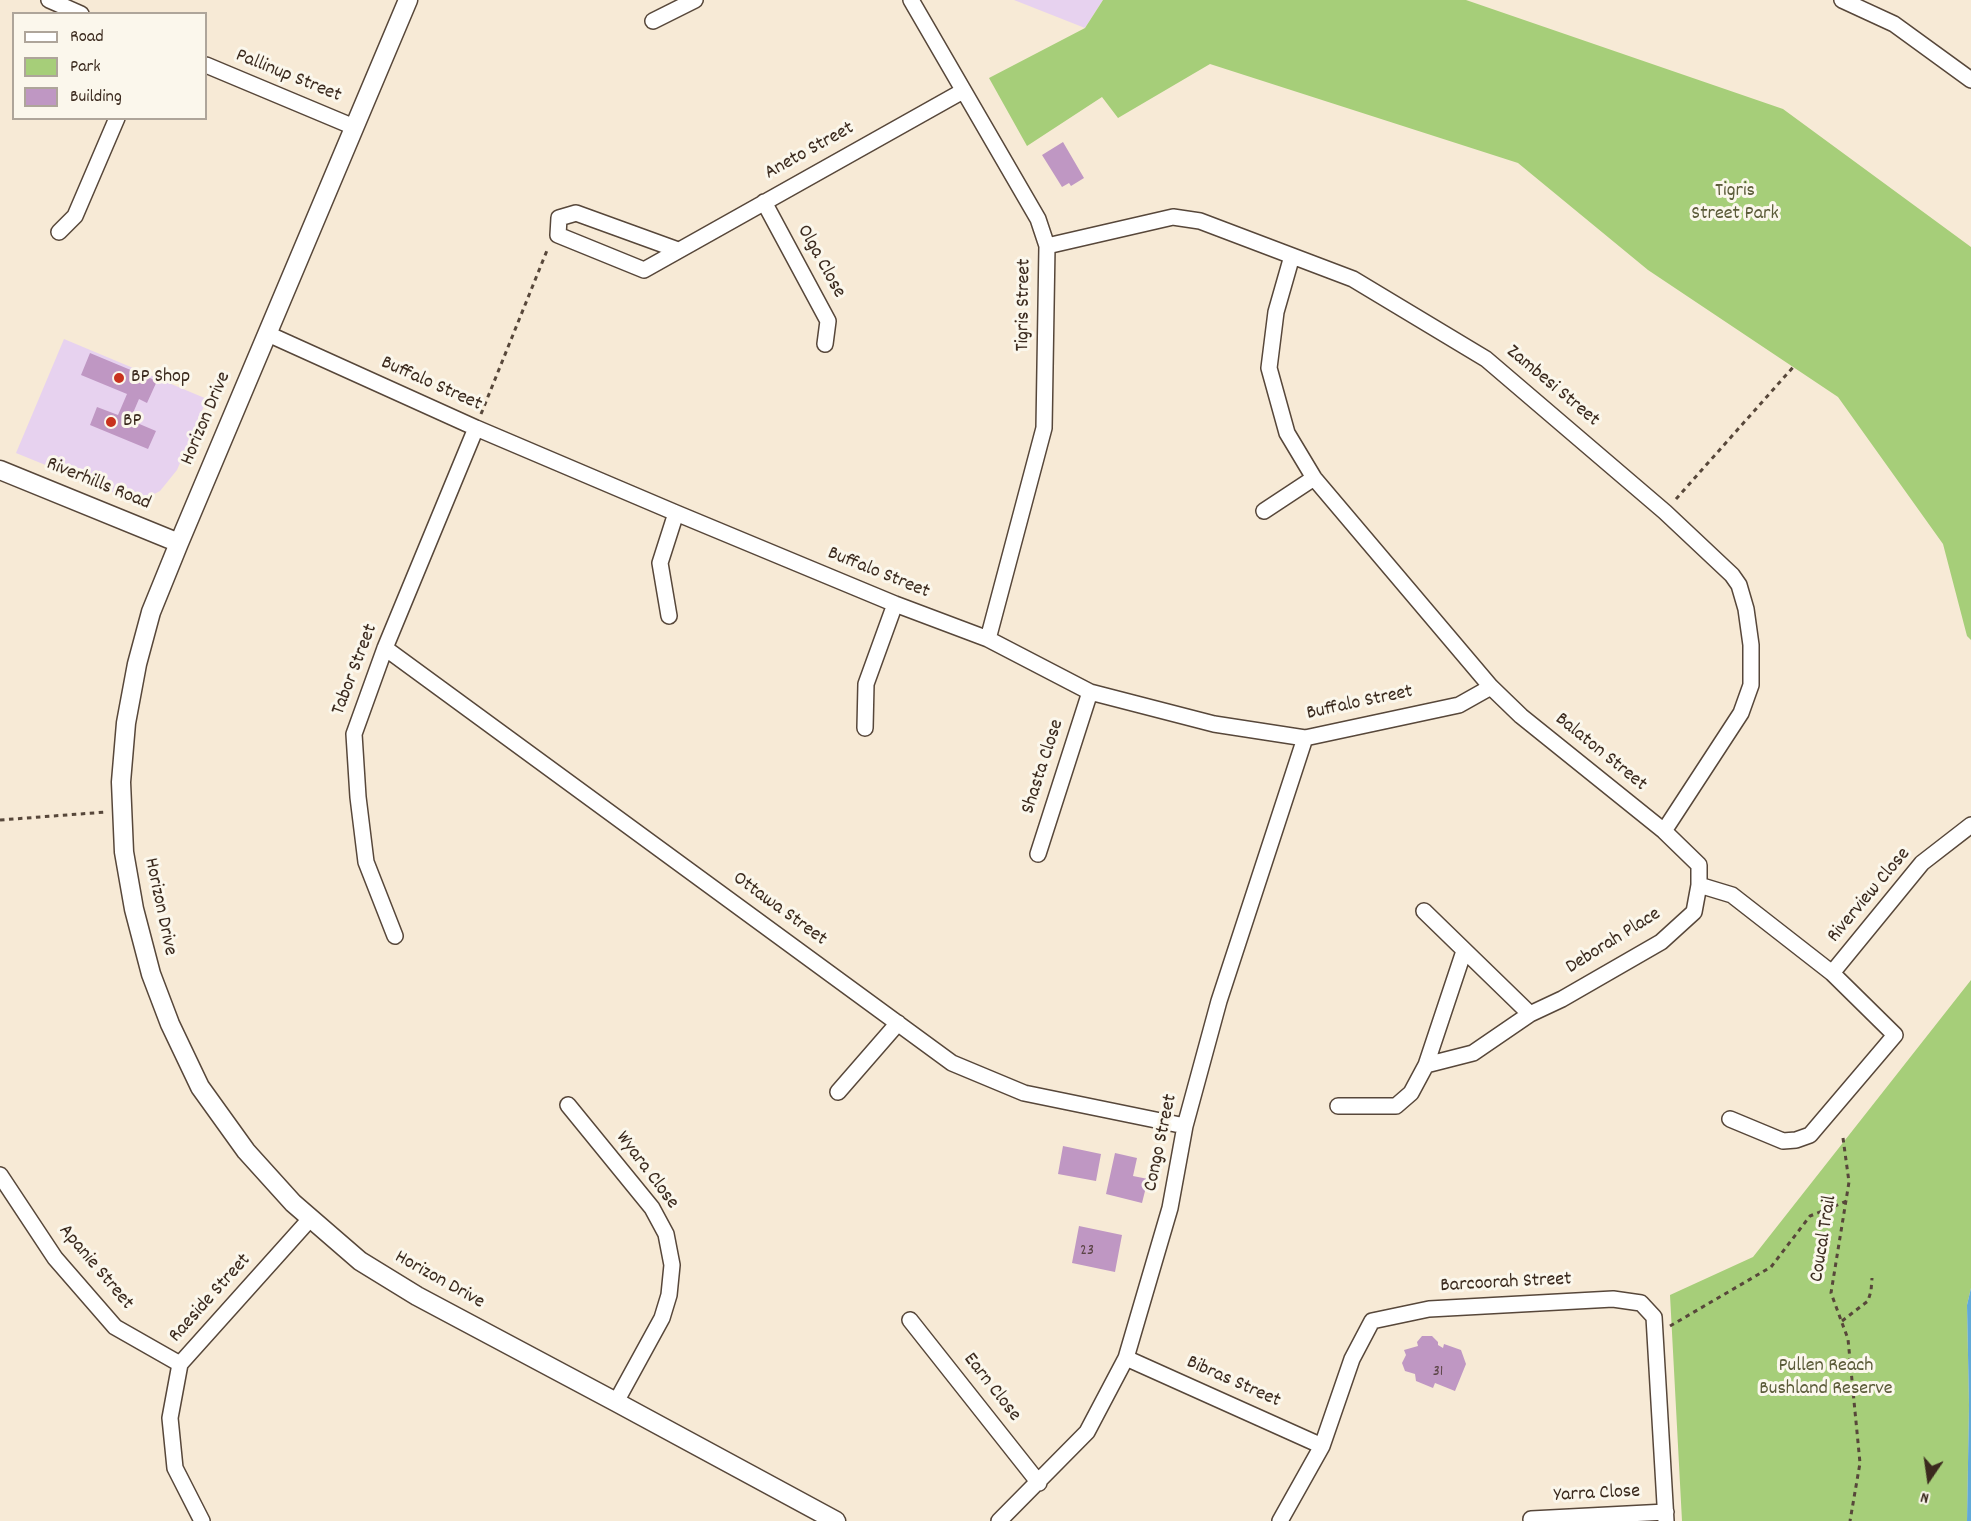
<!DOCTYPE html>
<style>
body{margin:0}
#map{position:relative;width:1971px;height:1521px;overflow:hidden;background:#f7ead6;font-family:Dekko,sans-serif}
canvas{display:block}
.legend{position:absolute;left:12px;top:12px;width:195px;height:108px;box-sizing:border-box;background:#fbf7ec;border:2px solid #aea59a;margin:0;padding:8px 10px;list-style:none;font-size:18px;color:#3b2a1e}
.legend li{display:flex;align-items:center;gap:12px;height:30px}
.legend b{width:30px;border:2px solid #aea59a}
.north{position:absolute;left:1899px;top:1449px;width:60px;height:60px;-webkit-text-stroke:4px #fbf7ec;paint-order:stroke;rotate:193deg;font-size:16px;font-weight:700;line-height:24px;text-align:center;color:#3b2a1e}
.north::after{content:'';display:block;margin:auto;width:21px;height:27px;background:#3b2a1e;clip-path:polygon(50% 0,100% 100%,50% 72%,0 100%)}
</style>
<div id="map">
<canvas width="1971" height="1521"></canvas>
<ul class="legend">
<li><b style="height:8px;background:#fff"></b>Road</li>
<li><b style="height:16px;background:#a6ce79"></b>Park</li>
<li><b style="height:16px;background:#bf97c3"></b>Building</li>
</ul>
<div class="north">N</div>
</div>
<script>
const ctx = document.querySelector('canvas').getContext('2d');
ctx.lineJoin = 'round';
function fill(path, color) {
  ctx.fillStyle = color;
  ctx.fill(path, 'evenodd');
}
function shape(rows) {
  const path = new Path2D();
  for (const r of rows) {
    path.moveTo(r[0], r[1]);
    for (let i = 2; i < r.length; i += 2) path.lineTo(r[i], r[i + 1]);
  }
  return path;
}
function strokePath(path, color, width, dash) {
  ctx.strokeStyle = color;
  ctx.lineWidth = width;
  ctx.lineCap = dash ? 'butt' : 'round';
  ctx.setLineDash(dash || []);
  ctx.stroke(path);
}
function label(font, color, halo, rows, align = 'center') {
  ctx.font = font + ' Dekko,sans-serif';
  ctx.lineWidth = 6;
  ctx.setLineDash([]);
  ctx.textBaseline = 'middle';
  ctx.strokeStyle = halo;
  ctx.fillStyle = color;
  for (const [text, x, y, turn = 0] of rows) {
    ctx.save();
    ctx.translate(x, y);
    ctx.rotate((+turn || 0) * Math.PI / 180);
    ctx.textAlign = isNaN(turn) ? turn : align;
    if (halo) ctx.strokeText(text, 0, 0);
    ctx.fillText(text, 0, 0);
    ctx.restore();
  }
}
fill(shape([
 [1014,0,1103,0,1085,28],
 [64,339,207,399,177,470,160,491,143,500,129,499,16,453]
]), '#e7d2ef');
fill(shape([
 [1103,0,1466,0,1783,109,1971,247,1971,640,1967,636,1943,544,1838,397,1648,270,1518,163,1210,64,1118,118,1102,97,1027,146,989,78,1085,28],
 [1971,980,1971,1288,1967,1305,1969,1405,1967,1521,1682,1521,1670,1295,1753,1257]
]), '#a6ce79');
fill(shape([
 [1971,1288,1971,1521,1967,1521,1969,1405,1967,1305]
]), '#60a9d8');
fill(shape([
 [1063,142,1084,178,1071,186,1069,183,1062,187,1042,155],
 [90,353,157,381,147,403,139,399,130,420,156,431,148,449,90,425,97,407,118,415,127,394,81,375],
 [1063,1146,1101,1154,1096,1181,1058,1174],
 [1115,1153,1137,1158,1133,1176,1148,1179,1142,1203,1106,1194],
 [1079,1226,1122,1235,1115,1272,1072,1263],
 [1422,1336,1432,1336,1438,1342,1438,1345,1443,1348,1444,1344,1461,1350,1466,1364,1455,1391,1435,1383,1433,1388,1416,1381,1415,1374,1405,1371,1402,1363,1406,1355,1404,1350,1418,1346,1417,1342]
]), '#bf97c3');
const minor = shape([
 [49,0,81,14],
 [911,0,1038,219,1047,246,1044,428,988,639],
 [1842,0,1894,24,1971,80],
 [653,21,695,0],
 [206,65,354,127],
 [764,202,828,321,825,344],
 [59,232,75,216,117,118],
 [1047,246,1173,217,1200,221,1353,279,1486,359,1665,512,1732,575,1739,585,1746,609,1751,645,1751,685,1741,713,1664,831],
 [678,250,576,213,559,218,558,235,644,270,963,91],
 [1292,256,1276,312,1269,368,1287,433,1314,478,1491,687,1521,716,1664,831,1699,865,1699,885,1732,895,1832,973,1895,1035,1810,1135,1796,1140,1783,1141,1730,1119],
 [268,334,476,428,676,513,895,604,988,639,1090,692,1214,724,1305,738,1459,705,1491,687],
 [1264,511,1314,478],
 [669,616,660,563,676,513],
 [385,648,952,1063,1024,1093,1185,1126],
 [865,728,866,684,895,604],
 [1038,854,1090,692],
 [1424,911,1530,1014,1562,999,1661,942,1694,912,1699,885],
 [395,936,366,862,358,797,354,734,385,648,476,428],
 [1832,973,1922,863,1971,825],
 [1426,1065,1473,1053,1530,1014],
 [838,1092,898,1023],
 [568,1105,652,1208,666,1234,672,1265,669,1295,662,1318,616,1402],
 [1338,1106,1396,1106,1411,1093,1426,1065,1464,951],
 [0,1175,55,1258,115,1327,180,1364],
 [910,1320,1039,1483],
 [1126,1358,1322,1446],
 [1531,1519,1666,1512],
 [202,1521,175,1468,170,1418,180,1364,310,1219],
 [999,1521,1087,1432,1126,1358,1170,1208,1185,1126,1219,1001,1305,738],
 [1280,1521,1322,1446,1352,1359,1372,1321,1429,1309,1613,1299,1641,1303,1654,1317,1666,1521]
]);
const tertiary = shape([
 [408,0,179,543,151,612,137,664,126,723,121,782,124,852,134,909,151,974,170,1024,200,1087,246,1151,293,1203,360,1261,417,1296,616,1402,836,1521],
 [0,470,179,543]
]);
strokePath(minor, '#57473a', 18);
strokePath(tertiary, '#57473a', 21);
strokePath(shape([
 [481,414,548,248],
 [1676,499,1795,365],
 [0,820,106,812],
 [1843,1138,1849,1182,1831,1293,1848,1339,1860,1463,1850,1521],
 [1842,1321,1868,1301,1871,1291,1872,1278],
 [1670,1326,1771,1267,1810,1216,1847,1201]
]), '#57473a', 3, [4.5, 4.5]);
strokePath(minor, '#fff', 15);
strokePath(tertiary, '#fff', 18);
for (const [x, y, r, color] of [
 [119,378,6,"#c8321e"],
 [111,422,6,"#c8321e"]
]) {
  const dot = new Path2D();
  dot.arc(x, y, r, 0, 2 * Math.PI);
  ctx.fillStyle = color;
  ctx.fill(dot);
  strokePath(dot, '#fbf7ec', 2);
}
label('16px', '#5c4547', null, [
 ["23",1087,1252],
 ["31",1438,1373]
]);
label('20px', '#3b2a1e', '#fbf7ec', [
 ["Pallinup Street",288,77,22],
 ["Aneto Street",810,152,-29],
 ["Olga Close",820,262,61],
 ["Tigris Street",1025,305,-89],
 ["Buffalo Street",431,385,24],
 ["Zambesi Street",1552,387,40],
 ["Horizon Drive",207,419,-67],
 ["Riverhills Road",98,485,22],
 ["Buffalo Street",878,574,22],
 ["Tabor Street",356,670,-69],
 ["Buffalo Street",1360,704,-12],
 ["Balaton Street",1600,753,39],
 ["Shasta Close",1044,767,-72],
 ["Riverview Close",1870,896,-50],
 ["Horizon Drive",159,907,78],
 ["Ottawa Street",779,910,36],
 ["Deborah Place",1614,942,-32],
 ["Congo Street",1162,1143,-78],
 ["Wyara Close",646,1171,53],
 ["Coucal Trail",1825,1239,-81],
 ["Apanie Street",95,1268,50],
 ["Horizon Drive",439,1281,29],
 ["Barcoorah Street",1506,1284,-3],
 ["Raeside Street",211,1299,-48],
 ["Bibras Street",1233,1383,24],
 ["Earn Close",991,1388,52],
 ["Yarra Close",1597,1495,-3]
]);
label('20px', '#5b5b39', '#fbf7ec', [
 ["Tigris",1735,192],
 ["Street Park",1735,215],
 ["Pullen Reach",1826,1367],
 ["Bushland Reserve",1826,1390]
]);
label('20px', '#3b2a1e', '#fbf7ec', [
 ["BP Shop",131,378],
 ["BP",123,422]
], 'left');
</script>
